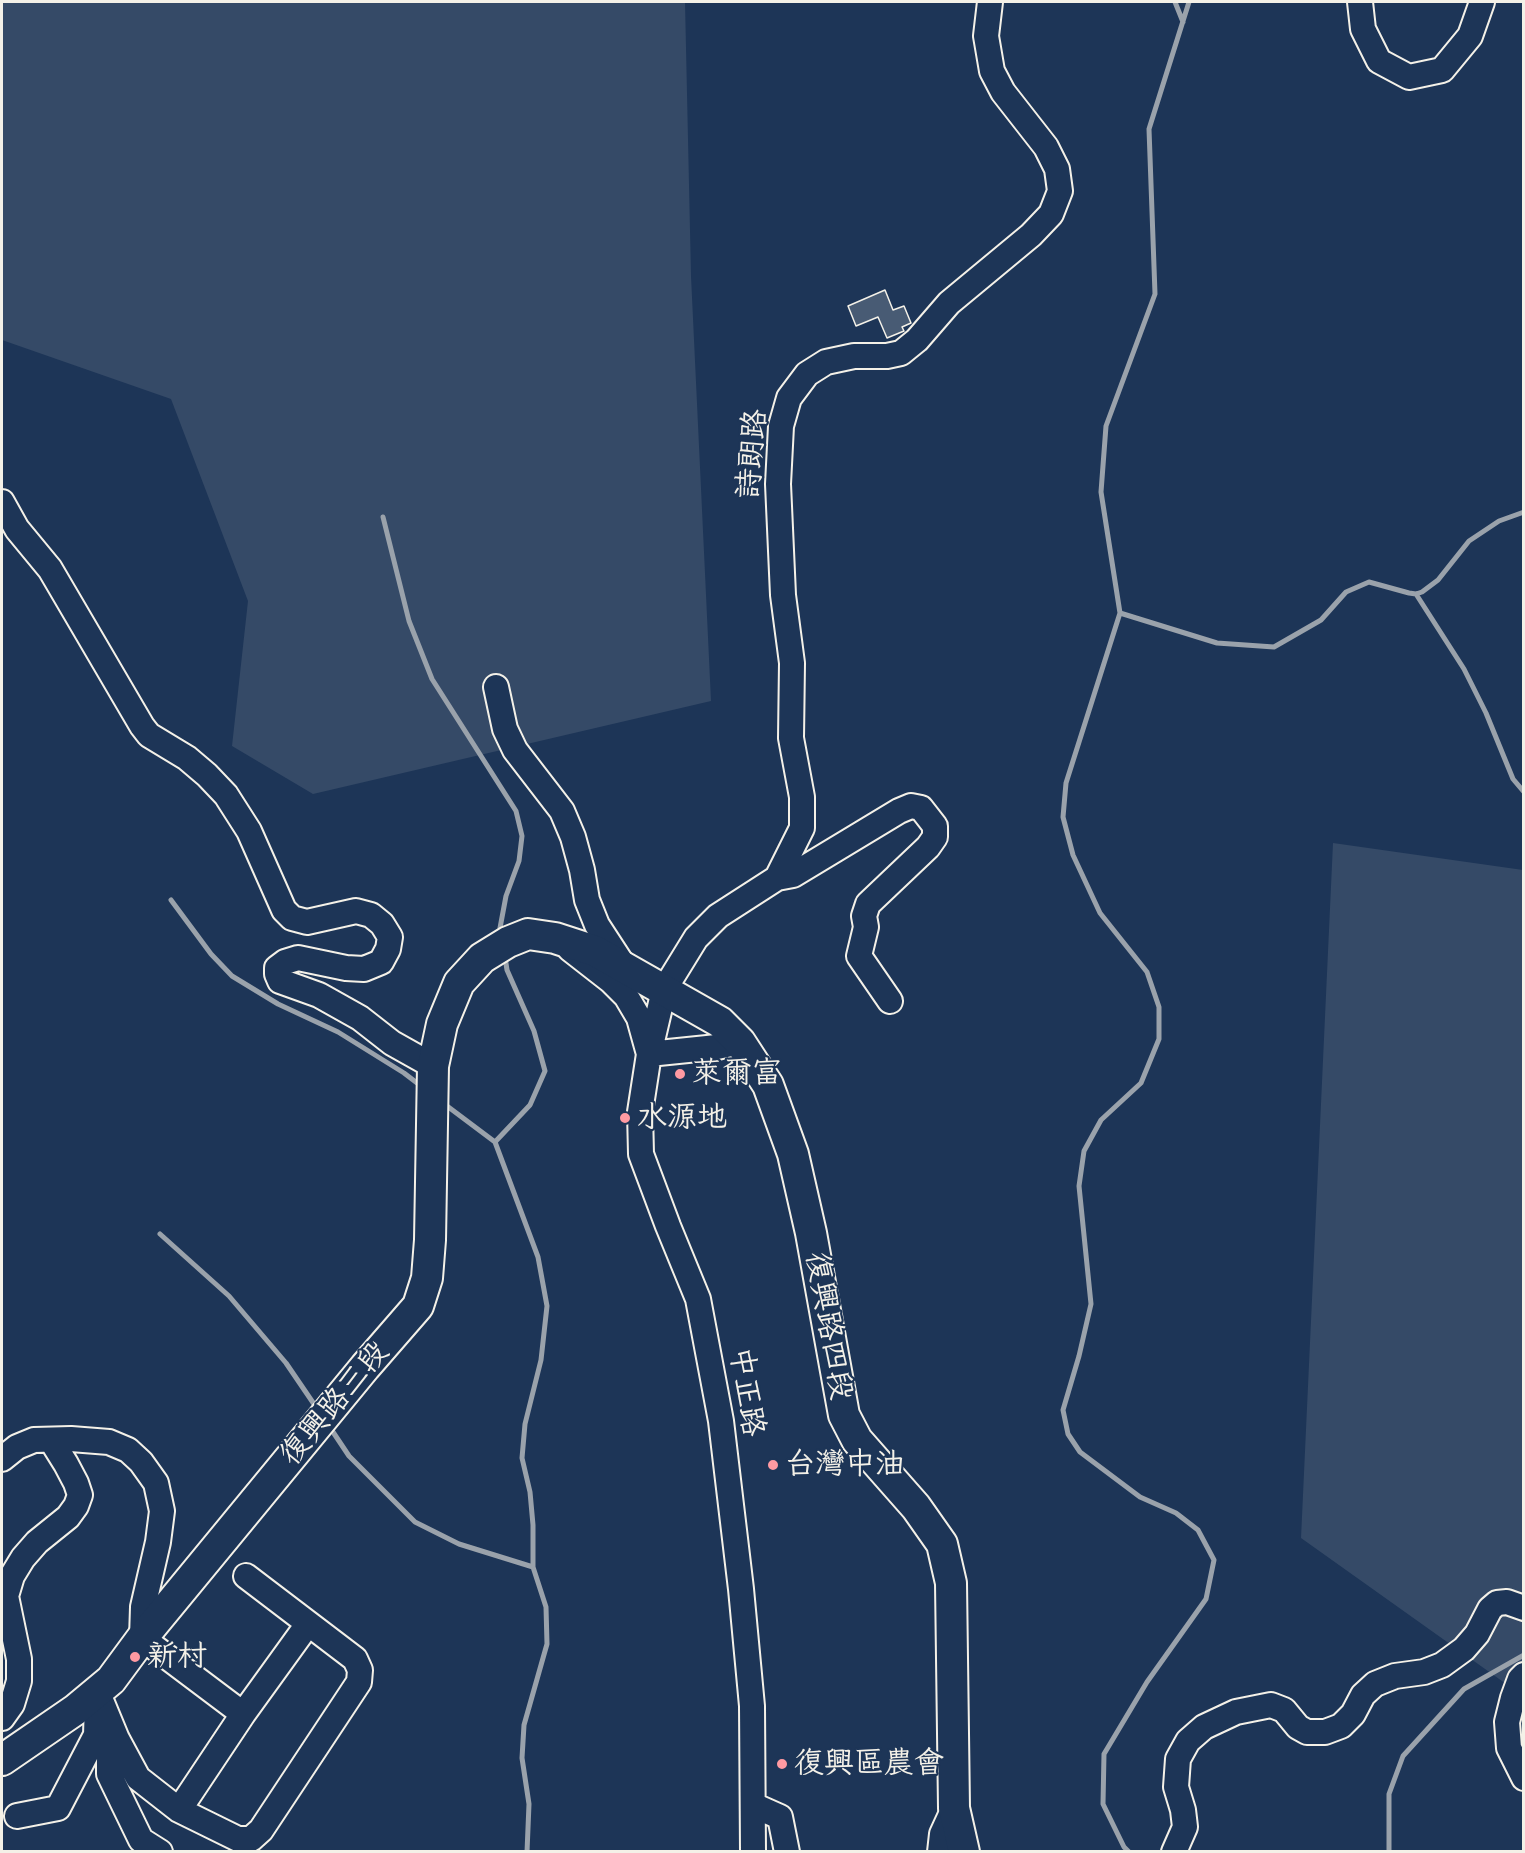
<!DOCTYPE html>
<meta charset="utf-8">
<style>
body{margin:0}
#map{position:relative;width:1525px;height:1853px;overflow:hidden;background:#1d3557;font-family:Caveat,sans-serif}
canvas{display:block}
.frame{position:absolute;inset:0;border:3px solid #f4f1e8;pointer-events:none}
</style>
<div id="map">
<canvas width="1525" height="1853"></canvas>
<div class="frame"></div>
</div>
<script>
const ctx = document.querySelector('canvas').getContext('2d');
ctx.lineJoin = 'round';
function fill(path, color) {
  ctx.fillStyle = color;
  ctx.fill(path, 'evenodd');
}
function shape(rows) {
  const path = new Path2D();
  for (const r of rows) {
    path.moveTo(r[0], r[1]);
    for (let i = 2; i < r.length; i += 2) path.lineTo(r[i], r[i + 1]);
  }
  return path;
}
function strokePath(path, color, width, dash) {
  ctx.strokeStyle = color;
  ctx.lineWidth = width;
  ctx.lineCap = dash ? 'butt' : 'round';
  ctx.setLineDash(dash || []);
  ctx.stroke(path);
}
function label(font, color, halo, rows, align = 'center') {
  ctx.font = font + ' Caveat,"LXGW WenKai TC",sans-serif';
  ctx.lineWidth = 4.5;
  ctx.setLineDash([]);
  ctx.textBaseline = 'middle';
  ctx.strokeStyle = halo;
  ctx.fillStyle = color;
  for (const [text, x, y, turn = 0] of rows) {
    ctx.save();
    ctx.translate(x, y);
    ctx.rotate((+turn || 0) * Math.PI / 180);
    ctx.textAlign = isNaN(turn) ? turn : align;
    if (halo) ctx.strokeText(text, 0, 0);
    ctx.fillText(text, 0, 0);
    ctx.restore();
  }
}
fill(shape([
 [2,2,685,2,691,276,711,701,313,794,232,746,248,601,171,399,2,340],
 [1333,843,1523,870,1523,1696,1301,1538]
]), '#354a67');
strokePath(shape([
 [1175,2,1183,22],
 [383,517,409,621,432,679,516,811,522,836,519,861,506,896,500,928,501,936],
 [1416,594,1464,669,1486,713,1513,779,1524,792],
 [1120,613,1217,643,1274,647,1321,620,1346,592,1369,582,1409,593,1416,594,1422,592,1438,580,1469,541,1499,521,1524,512],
 [171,900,211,954,232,976,278,1004,338,1032,404,1073,421,1086],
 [505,957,507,970,534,1031,545,1071,530,1105,495,1142,538,1257,547,1306,541,1360,525,1424,522,1458,530,1492,533,1525,533,1567,546,1607,547,1644,524,1725,522,1758,529,1804,527,1852],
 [443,1103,495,1142],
 [160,1234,229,1296,286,1363,318,1410],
 [329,1426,349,1456,415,1522,459,1544,533,1567],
 [1129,1852,1124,1847,1103,1804,1104,1754,1147,1682,1206,1599,1214,1560,1198,1530,1176,1513,1140,1497,1080,1452,1068,1434,1063,1410,1079,1356,1091,1304,1079,1186,1084,1151,1101,1120,1141,1083,1159,1039,1159,1007,1147,972,1100,913,1073,855,1063,817,1066,783,1120,613,1101,492,1106,426,1155,294,1149,129,1189,2],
 [1389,1852,1389,1794,1403,1756,1464,1689,1524,1655]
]), '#9aa2ab', 5);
const building = shape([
 [885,290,893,310,904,306,911,323,902,327,904,331,887,338,878,317,856,326,848,306,885,290]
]);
fill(building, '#485b74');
strokePath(building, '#f4f1e8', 1.5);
const minor = shape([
 [1360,2,1363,29,1379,61,1409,77,1442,70,1470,36,1482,2],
 [2,502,17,529,50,569,142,726,149,735,187,758,207,775,226,795,249,831,284,910,292,918,307,922,356,911,371,915,382,924,390,937,388,949,381,962,364,969,346,968,298,958,285,962,277,968,277,974,280,981,319,995,360,1018,392,1043,433,1066],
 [496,687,505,729,515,750,562,811,573,837,582,870,587,900,597,925,625,968],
 [777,878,793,875,899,811,911,806,921,808,935,826,935,837,928,847,868,904,864,916,866,927,859,956,890,1001],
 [570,949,611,981,626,996,639,1018,649,1054,717,1047,740,1042],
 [2,1459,17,1447,34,1440,71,1439,109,1442,128,1450,141,1462,156,1483,162,1511,158,1542,143,1607,142,1638,243,1714,179,1810],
 [1524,1675,1520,1679,1513,1698,1507,1722,1509,1748,1524,1778],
 [98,1693,117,1739,138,1778,179,1810,238,1839,251,1839,261,1830,359,1682,360,1670,355,1659,246,1576],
 [243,1714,308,1624],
 [2,1718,12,1704,19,1681,19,1659,6,1596,12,1576,23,1558,37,1542,68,1517,76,1506,80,1495,76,1483,66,1464,51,1440],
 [117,1739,109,1760,109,1774,141,1840,160,1852],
 [753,1805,780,1817,787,1852],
 [17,1816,58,1808,96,1735,97,1701],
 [753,1852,752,1706,741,1589,721,1421,698,1299,668,1226,641,1154,640,1112,649,1054,664,990,696,938,718,916,777,878,802,828,802,797,791,738,792,663,783,595,778,484,781,426,789,398,807,374,826,362,854,356,887,356,901,353,917,340,949,303,1031,235,1051,214,1060,191,1057,169,1046,147,1003,92,992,71,986,36,990,2],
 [940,1852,942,1834,954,1808],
 [1174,1852,1185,1827,1183,1810,1176,1787,1178,1759,1188,1741,1204,1727,1236,1712,1271,1705,1284,1710,1298,1727,1307,1732,1325,1732,1341,1726,1353,1714,1363,1695,1375,1684,1395,1676,1424,1672,1442,1665,1464,1649,1477,1634,1490,1609,1497,1603,1507,1602,1524,1608]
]);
const major = shape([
 [2,1760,75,1710,111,1680,142,1638,365,1367,418,1306,427,1278,430,1240,433,1066,442,1024,459,983,482,958,508,942,528,934,555,938,595,951,720,1022,740,1042,768,1085,793,1154,811,1233,844,1415,857,1440,916,1507,942,1544,951,1583,954,1808,964,1852]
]);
strokePath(minor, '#f4f1e8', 28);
strokePath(major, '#f4f1e8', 34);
strokePath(minor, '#1d3557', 24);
strokePath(major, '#1d3557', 30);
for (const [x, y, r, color] of [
 [680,1074,6,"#ff9aa2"],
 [625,1118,6,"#ff9aa2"],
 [773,1465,6,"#ff9aa2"],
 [135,1657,6,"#ff9aa2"],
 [782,1764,6,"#ff9aa2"]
]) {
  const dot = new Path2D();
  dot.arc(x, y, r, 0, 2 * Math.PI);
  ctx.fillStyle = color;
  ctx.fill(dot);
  strokePath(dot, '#1d3557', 2);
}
label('30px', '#f4f1e8', '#1d3557', [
 ["詩朗路",753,454,-85],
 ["復興路四段",828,1326,80],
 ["中正路",746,1392,81],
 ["復興路三段",335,1404,-50]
]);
label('30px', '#f4f1e8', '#1d3557', [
 ["萊爾富",692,1074],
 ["水源地",637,1118],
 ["台灣中油",785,1465],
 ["新村",147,1657],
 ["復興區農會",794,1764]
], 'left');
</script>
